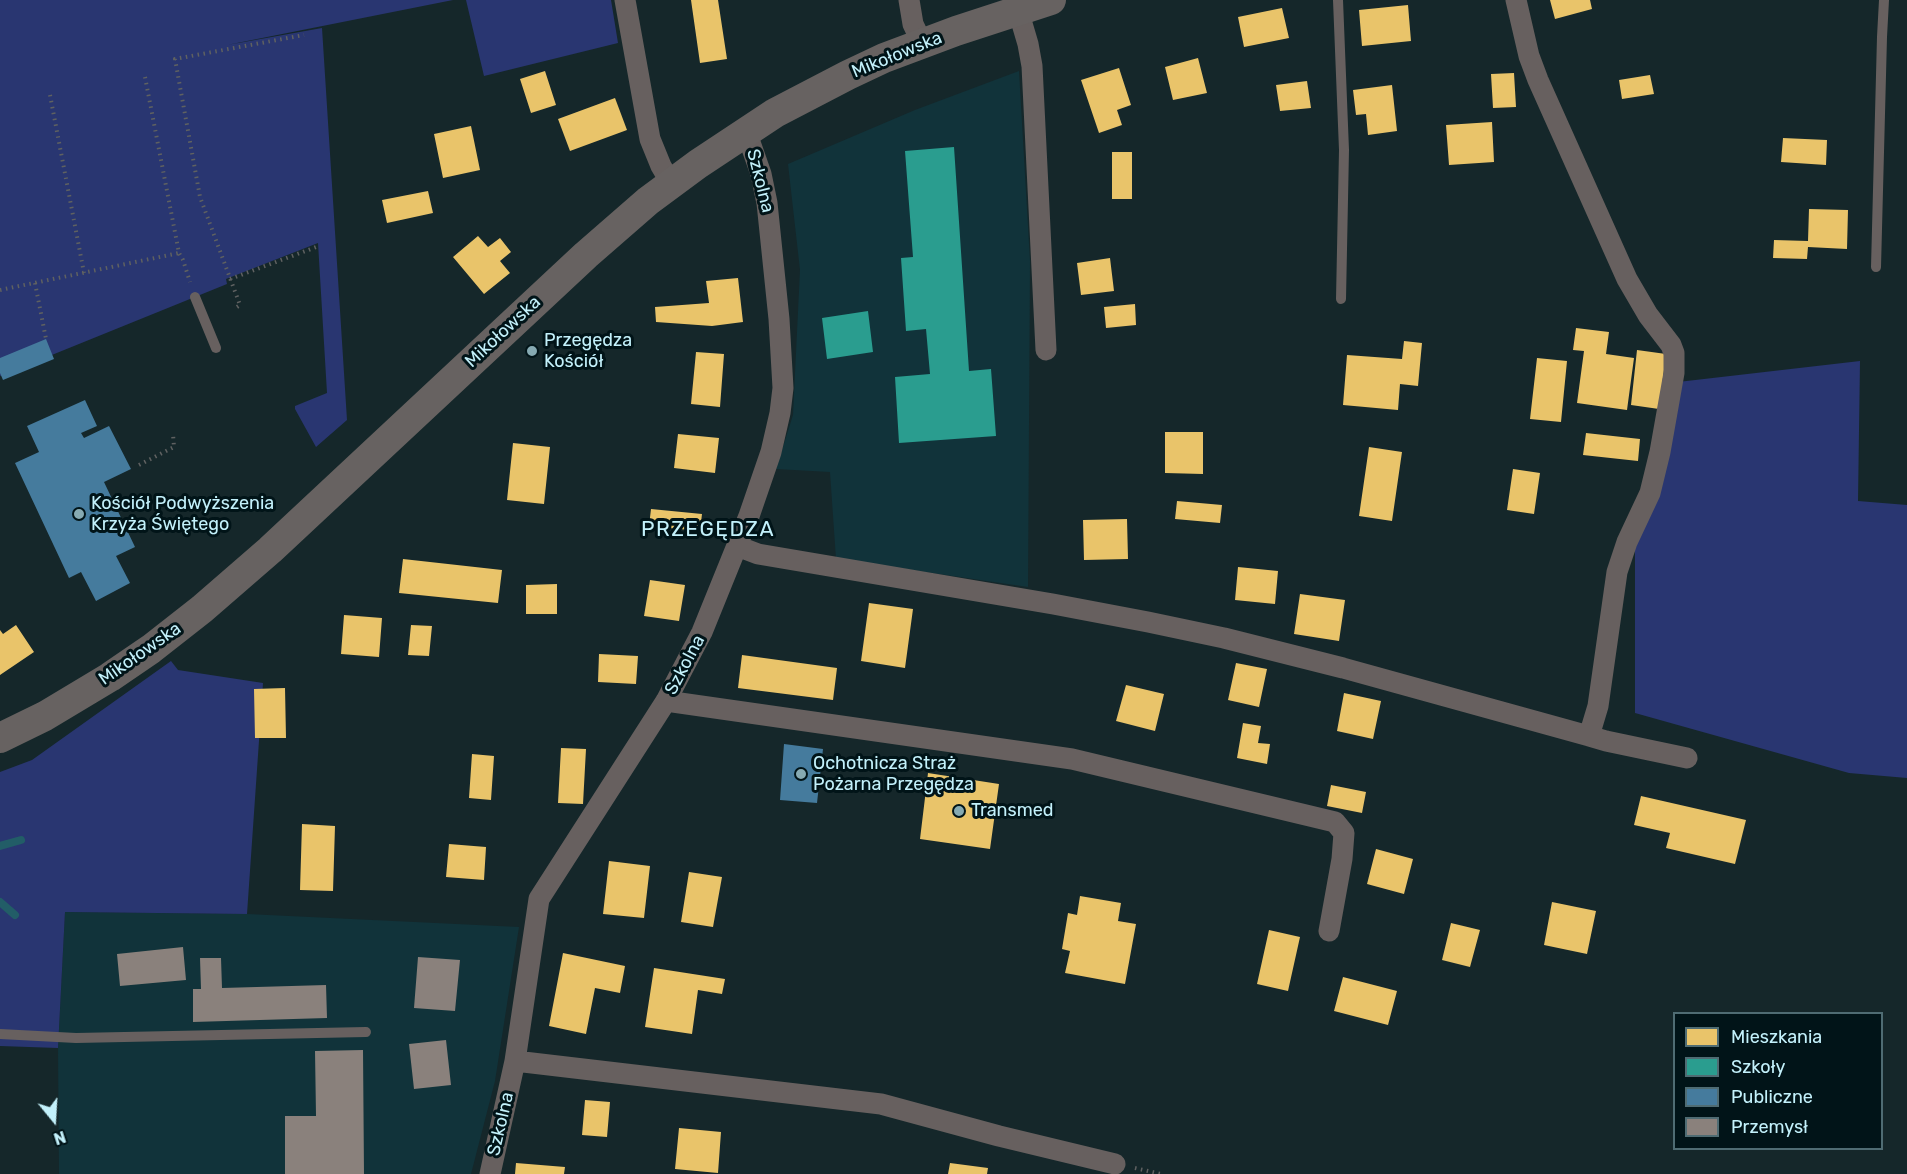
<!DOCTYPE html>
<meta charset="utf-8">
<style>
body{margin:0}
#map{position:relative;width:1907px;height:1174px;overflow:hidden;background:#15272a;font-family:Rubik,sans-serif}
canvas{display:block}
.legend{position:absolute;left:1673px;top:1012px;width:210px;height:138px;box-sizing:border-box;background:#011418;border:2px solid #4f6c73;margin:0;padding:8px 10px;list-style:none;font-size:18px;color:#c3f1fb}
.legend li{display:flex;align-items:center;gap:12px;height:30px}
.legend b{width:30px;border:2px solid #4f6c73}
.north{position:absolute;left:24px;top:1090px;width:60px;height:60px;-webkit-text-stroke:4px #011418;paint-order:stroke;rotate:162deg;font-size:16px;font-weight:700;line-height:24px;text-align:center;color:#c3f1fb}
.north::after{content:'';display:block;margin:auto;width:21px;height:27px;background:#c3f1fb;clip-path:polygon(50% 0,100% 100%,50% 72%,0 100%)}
</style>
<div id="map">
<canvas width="1907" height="1174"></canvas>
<ul class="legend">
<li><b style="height:16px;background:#e9c46a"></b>Mieszkania</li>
<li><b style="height:16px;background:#2a9d8f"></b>Szkoły</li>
<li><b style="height:16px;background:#457b9d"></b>Publiczne</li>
<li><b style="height:16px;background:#8a817c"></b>Przemysł</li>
</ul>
<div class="north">N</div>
</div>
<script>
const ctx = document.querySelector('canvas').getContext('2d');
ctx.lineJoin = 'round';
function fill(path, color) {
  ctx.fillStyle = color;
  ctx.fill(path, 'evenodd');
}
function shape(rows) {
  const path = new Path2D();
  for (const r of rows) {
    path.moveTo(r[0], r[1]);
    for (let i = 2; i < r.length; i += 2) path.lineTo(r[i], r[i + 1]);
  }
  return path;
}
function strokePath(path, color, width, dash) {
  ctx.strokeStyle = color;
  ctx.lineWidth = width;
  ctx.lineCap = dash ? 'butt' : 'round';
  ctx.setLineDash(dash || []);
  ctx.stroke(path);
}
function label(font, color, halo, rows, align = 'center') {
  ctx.font = font + ' Rubik,sans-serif';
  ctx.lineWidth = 6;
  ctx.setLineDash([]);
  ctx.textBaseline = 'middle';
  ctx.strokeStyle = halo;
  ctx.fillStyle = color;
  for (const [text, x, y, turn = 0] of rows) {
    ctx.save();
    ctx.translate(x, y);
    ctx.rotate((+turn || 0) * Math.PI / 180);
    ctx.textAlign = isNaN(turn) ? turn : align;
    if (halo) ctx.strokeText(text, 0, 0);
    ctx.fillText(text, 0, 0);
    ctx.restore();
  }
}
fill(shape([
 [1019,71,1030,261,1028,587,836,559,830,472,776,469,793,415,800,270,788,164,915,110],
 [65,912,247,914,519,927,495,1081,471,1174,59,1174,58,1048]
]), '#11333a');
fill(shape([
 [0,0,453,0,227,45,322,28,347,420,316,447,295,409,295,406,327,393,318,243,226,279,227,284,0,376],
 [466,0,611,0,618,43,484,76],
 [1860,361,1858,501,1907,505,1907,778,1849,773,1635,713,1635,549,1678,382],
 [171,661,178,670,263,683,247,914,65,912,58,1048,0,1046,0,772,32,760]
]), '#293671');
fill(shape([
 [691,0,718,0,727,59,700,63],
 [1550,0,1590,0,1592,9,1555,19],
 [1408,5,1411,41,1362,46,1359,10],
 [1282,8,1289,38,1244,47,1238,17],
 [1198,58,1207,93,1173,100,1165,67],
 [1119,68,1131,105,1117,110,1122,125,1099,133,1081,80],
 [545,71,556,105,531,113,520,79],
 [1514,73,1516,107,1493,108,1491,74],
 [1650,75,1654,94,1622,99,1619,80],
 [1307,81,1311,108,1280,111,1276,85],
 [1392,85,1397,131,1368,135,1366,114,1356,115,1353,90],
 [615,98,627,130,570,151,558,119],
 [1492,122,1494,162,1449,165,1446,125],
 [471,126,480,170,443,178,434,134],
 [1783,138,1827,140,1826,165,1781,162],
 [1112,152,1132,152,1132,199,1112,199],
 [428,191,433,213,387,223,382,200],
 [1809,209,1848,210,1847,249,1808,247,1807,259,1773,258,1774,240,1808,241],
 [478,236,488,247,500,238,511,252,500,261,510,273,484,294,453,257],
 [1110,258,1114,291,1081,295,1077,263],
 [738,278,743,322,712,326,656,322,655,307,709,303,706,281],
 [1135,304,1136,325,1106,328,1104,307],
 [1576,328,1609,332,1606,354,1634,358,1627,410,1577,403,1584,351,1573,350],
 [1404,341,1422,343,1418,386,1400,384,1398,410,1343,405,1347,355,1402,359],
 [1637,350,1666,354,1659,409,1631,405],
 [696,352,724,354,720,407,691,404],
 [1537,358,1567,361,1561,422,1530,419],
 [1165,432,1203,432,1203,474,1165,473],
 [1586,433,1640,439,1638,461,1583,455],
 [678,434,719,438,715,473,674,468],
 [513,443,550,447,544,504,507,500],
 [1369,447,1402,452,1392,521,1359,516],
 [1513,469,1540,473,1534,514,1507,510],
 [1177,501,1222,505,1220,523,1175,519],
 [651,509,702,514,700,531,649,526],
 [1127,519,1128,559,1084,560,1083,520],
 [403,559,502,570,498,603,399,593],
 [1238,567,1278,571,1275,604,1235,600],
 [650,580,685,585,679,621,644,616],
 [557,584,557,614,526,614,526,585],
 [1300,594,1345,600,1339,641,1294,634],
 [869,603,913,609,905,668,861,661],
 [344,615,382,618,379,657,341,654],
 [16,625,34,652,0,675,0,630,3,634],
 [411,625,432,626,429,656,408,655],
 [599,654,638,656,636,684,598,682],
 [742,655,837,668,833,700,738,688],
 [1236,663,1267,669,1259,707,1228,700],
 [1126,685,1164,694,1155,731,1116,721],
 [285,688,286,738,255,738,254,689],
 [1344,693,1381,701,1373,739,1337,731],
 [1243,723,1261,726,1258,743,1270,744,1267,764,1237,758],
 [561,748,586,749,583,804,558,803],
 [472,754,494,756,491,800,469,798],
 [928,773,999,784,990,849,920,839],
 [1331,785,1366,792,1362,813,1327,806],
 [1641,796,1746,820,1735,864,1666,848,1670,833,1634,825],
 [302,824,335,826,333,891,300,890],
 [449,844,486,847,484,880,446,877],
 [1376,849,1413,859,1404,894,1367,884],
 [609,861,650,866,644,918,603,914],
 [689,872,722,877,713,927,681,922],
 [1080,896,1121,903,1118,921,1136,924,1125,984,1065,973,1070,951,1062,949,1068,913,1077,915],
 [1552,902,1596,911,1587,954,1544,945],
 [1451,923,1480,930,1470,967,1442,960],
 [1269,930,1300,937,1288,991,1257,984],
 [563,953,625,966,620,993,595,988,586,1034,549,1026],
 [654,968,725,979,722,994,698,990,692,1034,645,1027],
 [1343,977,1397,991,1388,1025,1334,1011],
 [585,1100,610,1102,607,1137,582,1135],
 [679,1128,721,1132,718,1173,675,1169],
 [516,1163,565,1167,564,1174,515,1174],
 [950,1163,988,1168,987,1174,948,1174]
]), '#e9c46a');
fill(shape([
 [954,147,969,371,991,369,996,436,899,443,895,377,930,374,926,329,906,331,901,258,913,257,905,151],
 [868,311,873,352,827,359,822,318]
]), '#2a9d8f');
fill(shape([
 [46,339,54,359,3,380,0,373,0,358],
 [85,400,97,426,81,433,84,438,109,426,131,469,104,482,135,547,116,556,130,583,96,601,81,572,69,578,15,463,39,452,27,426],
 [784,744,823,749,817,803,780,800]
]), '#457b9d');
fill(shape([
 [183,947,186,980,120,986,117,954],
 [418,957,460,960,455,1011,414,1008],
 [200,958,221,958,222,988,326,985,327,1018,193,1022,193,989,201,989],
 [446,1040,451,1085,414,1089,409,1044],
 [363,1050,364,1174,285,1174,285,1116,316,1116,315,1051]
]), '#8a817c');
strokePath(shape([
 [0,846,21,840],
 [0,902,15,915]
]), '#225d67', 8);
strokePath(shape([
 [145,77,179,253,183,260,190,282],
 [50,95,84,273],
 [230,279,319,246],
 [35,283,46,339],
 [0,290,179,253],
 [237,307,240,305,200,197,175,59,304,35],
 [139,465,174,447,173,434],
 [1135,1168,1161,1174]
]), '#5f6161', 4, [1.5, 4.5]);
strokePath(shape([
 [1338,0,1344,150,1341,299],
 [1876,267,1882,37,1884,0],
 [195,297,216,348],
 [0,1034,76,1038,366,1032]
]), '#67605f', 10);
strokePath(shape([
 [625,0,650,139,661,166,671,183],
 [909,0,913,24,922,43],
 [1018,10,1028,44,1032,66,1046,350],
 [737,546,758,554,1053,604,1148,622,1224,638,1343,668,1589,736,1598,706,1617,572,1627,542,1650,493,1660,452,1674,373,1674,353,1671,345,1648,315,1627,279,1538,80,1529,56,1516,0],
 [666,701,1072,759,1335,822,1344,833,1342,859,1329,931],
 [1589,736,1606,741,1687,758],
 [515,1061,881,1104,999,1136,1115,1164],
 [490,1174,515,1061,539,899,666,701,702,632,749,516,771,452,780,413,783,388,779,319,767,203,761,174,746,131]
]), '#67605f', 21);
strokePath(shape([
 [0,738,45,716,110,677,151,649,202,609,270,550,586,255,648,201,698,164,775,113,848,75,884,58,956,31,1051,0]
]), '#676261', 30);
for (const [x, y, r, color] of [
 [532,351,6,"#86aab2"],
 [79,514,6,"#86aab2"],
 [801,774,6,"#86aab2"],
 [959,811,6,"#86aab2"]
]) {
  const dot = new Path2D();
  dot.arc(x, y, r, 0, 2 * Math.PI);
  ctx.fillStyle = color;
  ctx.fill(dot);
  strokePath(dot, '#011418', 2);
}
label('18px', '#c3f1fb', '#011418', [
 ["Mikołowska",897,55,-22],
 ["Szkolna",760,181,76],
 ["Mikołowska",503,332,-43],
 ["Mikołowska",140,654,-35],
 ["Szkolna",685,665,-62],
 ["Szkolna",501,1124,-77]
]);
label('18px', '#c3f1fb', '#011418', [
 ["Przegędza",544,341],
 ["Kościół",544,362],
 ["Kościół Podwyższenia",91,504],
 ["Krzyża Świętego",91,525],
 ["Ochotnicza Straż",813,764],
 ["Pożarna Przegędza",813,785],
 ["Transmed",971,811]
], 'left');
ctx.letterSpacing = '1.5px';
label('21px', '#c3f1fb', '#011418', [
 ["PRZEGĘDZA",708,530]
]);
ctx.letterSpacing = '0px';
</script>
